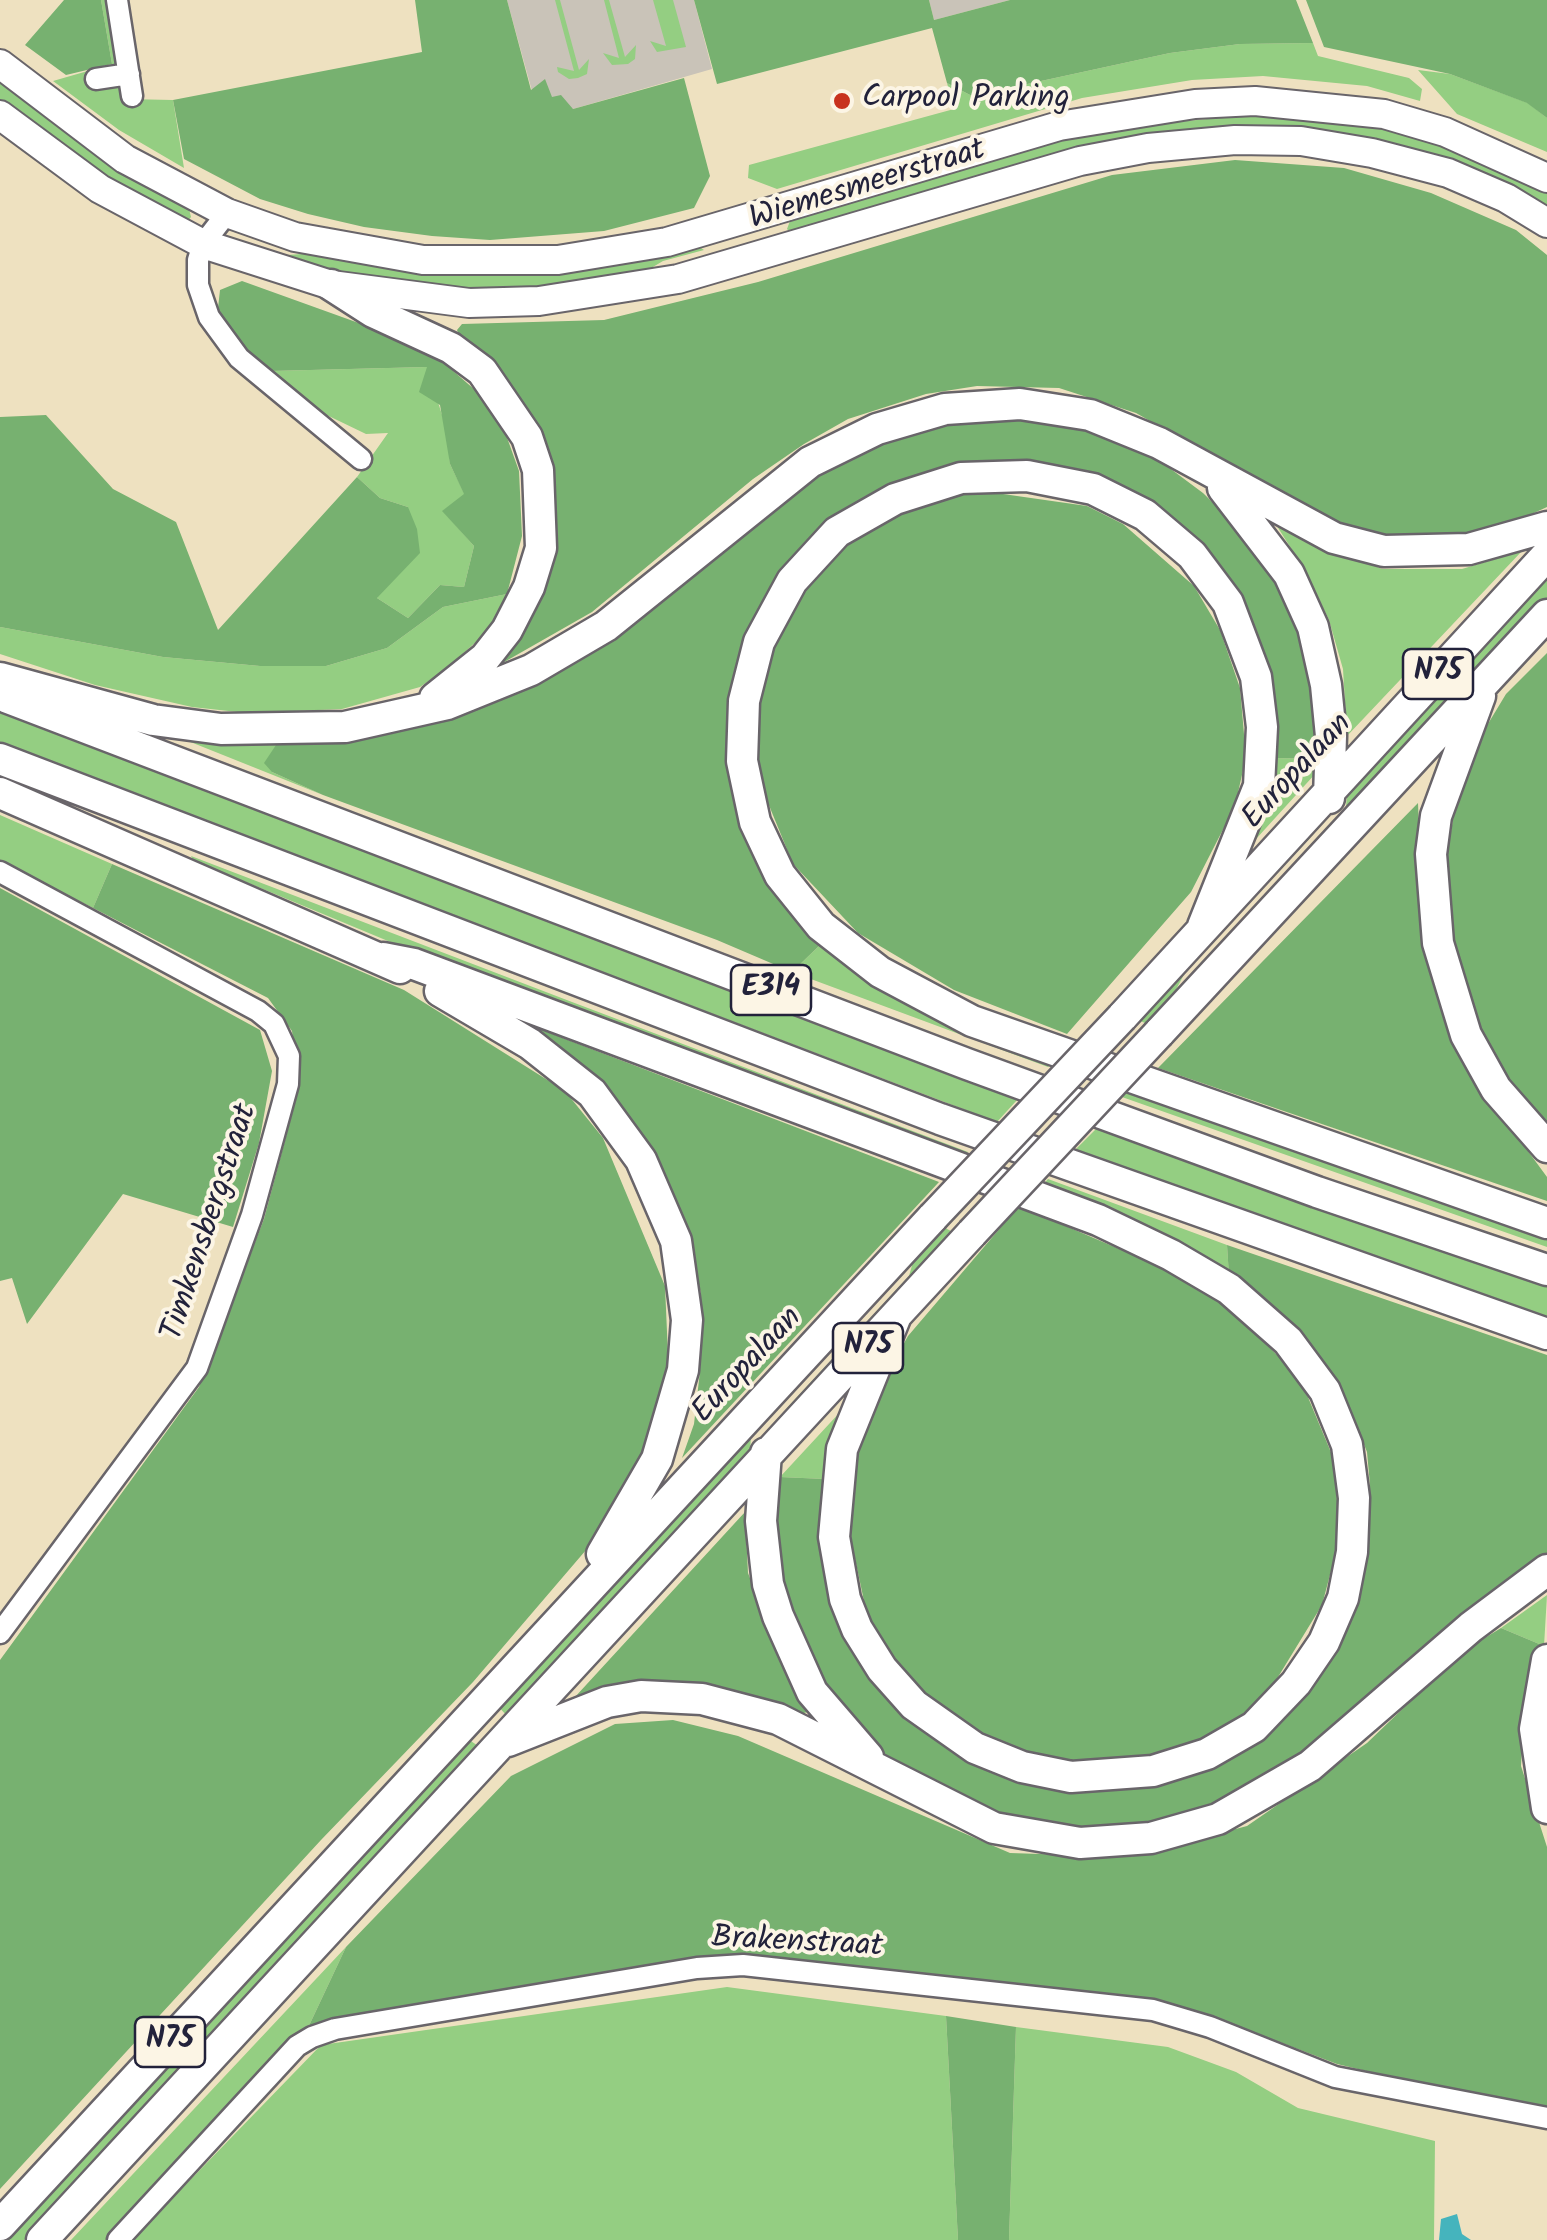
<!DOCTYPE html>
<style>
body{margin:0}
canvas{display:block;background:#eee1c0}
</style>
<canvas width="1547" height="2240"></canvas>
<script>
const ctx = document.querySelector('canvas').getContext('2d');
ctx.lineJoin = 'round';
function fill(path, color) {
  ctx.fillStyle = color;
  ctx.fill(path, 'evenodd');
}
function shape(rows) {
  const path = new Path2D();
  for (const r of rows) {
    path.moveTo(r[0], r[1]);
    for (let i = 2; i < r.length; i += 2) path.lineTo(r[i], r[i + 1]);
  }
  return path;
}
function strokePath(path, color, width, dash) {
  ctx.strokeStyle = color;
  ctx.lineWidth = width;
  ctx.lineCap = dash ? 'butt' : 'round';
  ctx.setLineDash(dash || []);
  ctx.stroke(path);
}
function label(font, color, halo, rows, align = 'center') {
  ctx.font = font + ' Kalam,sans-serif';
  ctx.lineWidth = 8;
  ctx.setLineDash([]);
  ctx.textBaseline = 'middle';
  ctx.strokeStyle = halo;
  ctx.fillStyle = color;
  for (const [text, x, y, turn = 0] of rows) {
    ctx.save();
    ctx.translate(x, y);
    ctx.rotate((+turn || 0) * Math.PI / 180);
    ctx.textAlign = isNaN(turn) ? turn : align;
    if (halo) ctx.strokeText(text, 0, 0);
    ctx.fillText(text, 0, 0);
    ctx.restore();
  }
}
fill(shape([
 [507,0,694,0,712,69,573,109,532,91],
 [929,0,1010,0,934,20]
]), '#c9c3b8');
fill(shape([
 [101,0,111,0,119,57,114,84,123,89,126,99,173,100,184,168,119,130,53,81,112,64],
 [555,0,560,0,579,70,589,59,587,74,578,78,569,79,558,72,557,67,574,71],
 [604,0,609,0,625,57,636,45,635,59,628,64,612,65,603,53,619,58],
 [653,0,673,0,686,47,657,52,650,41,666,46],
 [1313,43,1318,56,1409,78,1422,89,1420,101,1367,86,1263,76,1192,80,1082,98,777,189,748,178,749,165,954,109,947,83,972,96,1170,53,1240,44],
 [1418,70,1450,74,1528,103,1547,118,1547,152,1457,114],
 [0,79,103,159,189,209,191,217,188,221,135,197,47,140,0,101],
 [1258,114,1368,126,1441,144,1547,191,1547,211,1440,157,1131,139,1034,160,794,236,787,229,790,221,983,160,1105,129],
 [247,243,287,255,316,253,444,274,515,276,698,246,704,250,663,261,641,274,511,290,446,288,337,274],
 [427,367,448,434,450,464,465,495,443,511,474,546,464,587,440,585,408,618,377,598,408,507,380,498,357,477,388,433,366,434,310,407,271,371],
 [1275,523,1382,569,1462,569,1522,551,1347,736,1343,669,1329,620,1306,572],
 [1547,572,1547,598,1345,815,1348,788],
 [507,594,488,631,446,669,420,687,342,709,247,713,192,707,95,685,0,654,0,627,163,657,260,666,326,666,387,648,443,607],
 [0,711,1017,1100,997,1122,0,743],
 [163,731,278,742,272,772,323,795],
 [1274,758,1319,759,1316,773,1256,839],
 [0,815,112,864,93,908,0,861],
 [1308,835,1310,838,1189,965,1171,999,1147,1024,1130,1016],
 [191,856,572,1002,968,1152,959,1162,477,978,193,860],
 [820,945,851,968,1055,1059,1048,1067,792,972],
 [1131,1087,1547,1236,1547,1247,1122,1097],
 [1098,1127,1547,1284,1547,1318,1074,1151],
 [1048,1179,1227,1245,1229,1276,1039,1189],
 [941,1226,959,1235,785,1421,787,1408,909,1276,917,1248],
 [842,1410,825,1479,780,1477],
 [751,1434,750,1456,507,1716,498,1706],
 [1547,1595,1544,1646,1501,1628],
 [468,1739,481,1748,24,2240,2,2240],
 [346,1947,306,2032,107,2240,71,2240],
 [727,1987,946,2016,958,2240,132,2240,321,2045],
 [1016,2027,1168,2047,1236,2072,1298,2108,1435,2141,1434,2240,1009,2240]
]), '#94ce82');
fill(shape([
 [64,0,101,0,112,64,66,75,25,45],
 [415,0,507,0,531,90,545,79,552,97,561,95,573,109,684,78,710,176,694,208,604,231,490,240,432,236,364,227,308,214,260,199,184,159,173,100,422,52],
 [694,0,929,0,934,20,1010,0,1296,0,1313,43,1240,44,1170,53,972,96,947,83,932,28,717,84],
 [1306,0,1547,0,1547,118,1527,103,1450,74,1324,47],
 [1235,160,1344,168,1431,193,1516,230,1547,255,1547,507,1499,529,1453,539,1405,542,1362,535,1317,516,1136,413,1059,388,977,386,926,394,848,419,804,444,753,479,592,612,492,669,551,506,461,340,457,330,462,324,604,320,758,282,1112,175],
 [242,281,392,335,443,362,475,390,505,432,519,471,522,536,507,594,443,607,387,648,326,666,260,666,163,657,0,627,0,417,46,415,113,489,176,522,218,630,357,477,380,498,408,507,417,529,420,553,377,598,408,618,440,585,464,587,474,546,442,511,464,494,450,464,440,405,419,392,427,367,271,371,236,340,218,308,220,290],
 [952,418,1035,418,1102,433,1152,455,1203,493,1260,549,1285,586,1314,669,1319,759,1274,758,1257,638,1087,473,1030,460,974,463,922,474,872,493,825,523,793,557,764,604,741,661,762,871,820,945,792,972,717,940,323,795,272,772,264,763,278,742,460,714,846,454],
 [989,492,1087,506,1123,524,1194,586,1220,630,1240,688,1246,757,1235,806,1191,892,1067,1034,954,990,858,933,793,864,757,776,753,734,764,676,786,608,816,571,853,537,899,514,949,495],
 [1547,653,1547,1132,1533,1119,1477,1033,1450,947,1444,872,1459,785,1474,747,1506,694],
 [1418,803,1423,930,1443,1015,1475,1079,1547,1177,1547,1201,1158,1068],
 [112,864,404,990,565,1091,603,1138,665,1286,669,1378,634,1480,592,1543,473,1682,321,1840,0,2189,0,1660,199,1387,264,1219,299,1088,292,1031,268,998,93,908],
 [0,888,260,1030,272,1071,259,1143,233,1227,123,1194,27,1324,12,1278,0,1281],
 [534,1027,939,1182,682,1458,694,1424,700,1371,701,1294,688,1232,664,1173,634,1123,602,1083],
 [1019,1206,1187,1278,1232,1310,1300,1378,1335,1462,1339,1541,1322,1605,1267,1695,1235,1722,1194,1744,1136,1759,1083,1762,1000,1746,936,1704,882,1645,867,1615,847,1521,853,1461,879,1388,908,1336],
 [1227,1245,1547,1355,1547,1556,1261,1786,1173,1821,1088,1830,1041,1829,959,1804,878,1755,811,1676,775,1562,772,1497,780,1477,825,1479,821,1506,826,1570,853,1652,899,1710,967,1757,1003,1774,1242,1747,1287,1717,1319,1674,1366,1556,1370,1485,1367,1452,1340,1384,1286,1317,1229,1276],
 [745,1512,748,1573,789,1679,808,1712,795,1715,692,1686,634,1681,575,1697],
 [1501,1628,1544,1646,1525,1692,1521,1766,1547,1847,1547,2114,1337,2064,1201,2012,988,1982,735,1957,306,2032,346,1947,511,1776,615,1724,673,1720,738,1736,1010,1853,1130,1857,1247,1826,1367,1743,1462,1652],
 [946,2016,1016,2027,1009,2240,958,2240]
]), '#77b170');
fill(shape([
 [1457,2214,1462,2234,1471,2240,1439,2240,1441,2219]
]), '#45b4bd');
const minor = shape([
 [117,0,132,96],
 [96,79,129,74],
 [227,213,203,244,198,260,198,285,209,317,239,358,361,459],
 [0,872,258,1011,274,1024,289,1056,288,1084,252,1215,197,1368,0,1633],
 [118,2240,297,2046,312,2037,335,2029,697,1968,743,1965,1153,2010,1210,2027,1335,2077,1547,2118]
]);
const major = shape([
 [0,64,125,159,227,213,295,237,423,260,558,260,667,242,1059,126,1195,104,1255,101,1384,114,1445,132,1547,178],
 [0,115,100,189,203,244,331,285,469,303,539,301,678,279,1080,161,1148,148,1235,140,1301,141,1372,153,1448,173,1506,198,1547,223]
]);
const highway = shape([
 [331,285,373,312,451,348,482,371,527,437,538,470,541,548,529,587,507,630,485,658,435,698],
 [1223,488,1289,574,1313,627,1326,685,1331,736,1329,798],
 [0,678,153,720,221,729,345,727,447,704,531,670,606,626,810,462,877,429,945,409,1020,404,1090,415,1159,443,1334,538,1384,551,1469,549,1547,527],
 [1480,696,1436,816,1431,854,1438,943,1466,1035,1496,1089,1547,1147],
 [8,698,967,1064,1317,1192,1547,1270],
 [0,759,940,1119,1547,1334],
 [0,793,400,968],
 [1203,926,1259,786,1262,727,1256,677,1228,603,1192,555,1145,515,1093,489,1027,476,961,478,895,499,837,532,792,581,759,642,744,701,742,761,755,822,780,875,821,926,880,972,972,1021,1547,1223],
 [383,958,414,964,1098,1220,1171,1255,1229,1289,1288,1341,1325,1391,1347,1445,1354,1498,1352,1552,1343,1598,1324,1642,1296,1683,1254,1727,1207,1754,1153,1771,1071,1777,1022,1767,975,1748,914,1705,882,1669,857,1629,845,1599,834,1537,842,1449,895,1318],
 [440,991,530,1044,592,1093,641,1160,676,1241,687,1320,683,1370,657,1459,602,1554],
 [1122,1017,1547,555],
 [1159,1033,1547,615],
 [766,1453,761,1521,768,1584,778,1616,812,1692,868,1757],
 [1547,1660,1535,1729,1547,1808],
 [508,1741,607,1702,641,1696,702,1699,778,1719,994,1828,1080,1843,1151,1838,1218,1819,1310,1766,1471,1627,1547,1570],
 [0,2225,933,1217],
 [42,2240,972,1233]
]);
strokePath(minor, '#69656a', 25);
strokePath(major, '#69656a', 32);
strokePath(highway, '#69656a', 35);
strokePath(minor, '#fff', 20);
strokePath(major, '#fff', 28);
strokePath(highway, '#fff', 30);
const highwayBridge = shape([
 [933,1217,1122,1017],
 [972,1233,1159,1033]
]);
strokePath(highwayBridge, '#69656a', 35, []);
strokePath(highwayBridge, '#fff', 30);
for (const [x, y, r, color] of [
 [842,101,10,"#c8321e"]
]) {
  const dot = new Path2D();
  dot.arc(x, y, r, 0, 2 * Math.PI);
  ctx.fillStyle = color;
  ctx.fill(dot);
  strokePath(dot, '#fcf5e5', 4);
}
for (const [x, y, w] of [
 [1438,674,70],
 [771,990,80],
 [868,1348,70],
 [170,2042,70]
]) {
  const box = new Path2D();
  box.roundRect(x - w / 2, y - 25, w, 50, 8);
  ctx.fillStyle = '#fcf5e5';
  ctx.fill(box);
  strokePath(box, '#22223b', 2.5);
}
label('bold 30px', '#22223b', null, [
 ["N75",1438,674],
 ["E314",771,990],
 ["N75",868,1348],
 ["N75",170,2042]
]);
label('32px', '#22223b', '#fcf5e5', [
 ["Carpool Parking",862,101]
], 'left');
label('32px', '#22223b', '#fcf5e5', [
 ["Wiemesmeerstraat",868,187,-17],
 ["Europalaan",1299,773,-47],
 ["Timkensbergstraat",212,1223,-72],
 ["Europalaan",749,1367,-47],
 ["Brakenstraat",797,1945,3]
]);
</script>
